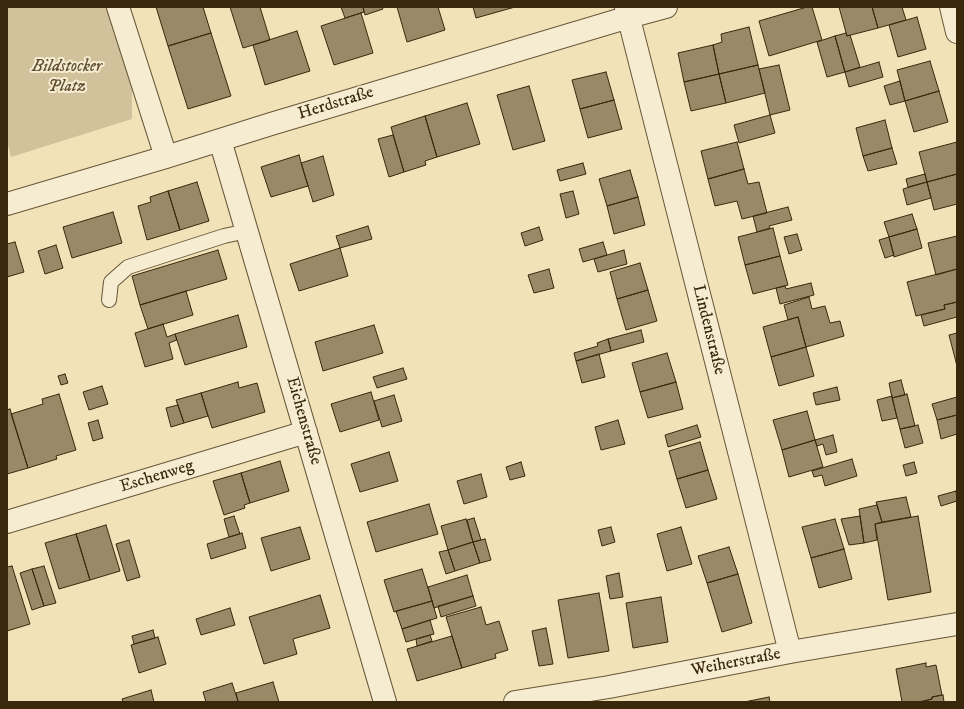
<!DOCTYPE html>
<html>
<head>
<meta charset="utf-8">
<style>
	body { margin:0 }
	#map { position:relative; width:964px; height:709px; overflow:hidden; background:#f1e2b8; font-family:"IM FELL DW Pica",serif }
	canvas { display:block }
	.frame { position:absolute; inset:0; border:8px solid #3a280d; pointer-events:none }
</style>
</head>
<body>
<div id="map">
<canvas width="964" height="709"></canvas>
<div class="frame"></div>
</div>
<script>
const g = document.querySelector('canvas').getContext('2d');
g.lineJoin = 'round';
function fill(path, color) {
  g.fillStyle = color;
  g.fill(path, 'evenodd');
}
function poly(rows) {
  const path = new Path2D();
  for (const r of rows) {
    path.moveTo(r[0], r[1]);
    for (let i = 2; i < r.length; i += 2) path.lineTo(r[i], r[i + 1]);
  }
  return path;
}
function strokePath(path, color, width, dash) {
  g.strokeStyle = color;
  g.lineWidth = width;
  g.lineCap = dash ? 'butt' : 'round';
  g.setLineDash(dash || []);
  g.stroke(path);
}
function write(font, color, halo, rows, align = 'center') {
  g.font = font + ' "IM FELL DW Pica",serif';
  g.lineWidth = 4;
  g.setLineDash([]);
  g.textBaseline = 'middle';
  g.strokeStyle = halo;
  g.fillStyle = color;
  for (const [text, x, y, turn = 0] of rows) {
    g.save();
    g.translate(x, y);
    g.rotate((+turn || 0) * Math.PI / 180);
    g.textAlign = isNaN(turn) ? turn : align;
    if (halo) g.strokeText(text, 0, 0);
    g.fillText(text, 0, 0);
    g.restore();
  }
}
fill(poly([
	[7,7,107,7,132,86,132,119,11,157,7,141]
]), '#d2c29b');
const building = poly([
	[156,7,203,7,211,33,168,46,156,7],
	[230,7,260,7,270,40,243,48,230,7],
	[341,7,363,7,364,12,345,18,341,7],
	[363,7,382,7,383,9,365,15,363,7],
	[397,7,438,7,445,30,407,42,397,7],
	[473,7,515,7,476,18,473,7],
	[807,7,812,7,822,40,769,56,759,21,807,7],
	[839,7,872,7,878,28,847,36,839,7],
	[872,7,902,7,906,20,878,28,872,7],
	[361,13,373,53,334,65,321,26,361,13],
	[917,17,926,49,898,57,889,25,917,17],
	[749,27,758,65,719,74,713,45,722,42,721,34,749,27],
	[297,31,310,71,265,85,253,45,297,31],
	[211,33,231,96,188,109,168,46,211,33],
	[846,33,847,36,850,35,860,67,845,72,835,36,846,33],
	[835,36,845,72,827,77,817,42,835,36],
	[713,45,719,74,684,82,678,53,713,45],
	[930,61,939,91,905,101,897,70,930,61],
	[879,62,883,77,849,87,845,72,879,62],
	[758,65,765,93,726,103,719,74,758,65],
	[779,65,790,110,770,115,759,69,779,65],
	[606,72,614,100,580,109,572,80,606,72],
	[719,74,726,103,691,111,684,82,719,74],
	[900,81,905,101,890,105,884,86,900,81],
	[529,86,545,141,513,150,497,95,529,86],
	[939,91,948,122,914,132,905,101,939,91],
	[614,100,622,129,588,138,580,109,614,100],
	[467,103,480,144,437,157,425,116,467,103],
	[770,115,775,133,739,143,734,125,770,115],
	[425,116,437,157,425,161,426,165,404,172,391,127,425,116],
	[885,120,892,148,863,156,856,128,885,120],
	[393,135,404,172,389,177,378,139,393,135],
	[737,142,744,169,708,179,701,151,737,142],
	[957,142,957,174,927,182,919,152,957,142],
	[892,148,897,164,868,171,863,156,892,148],
	[299,155,308,186,271,197,261,167,299,155],
	[323,156,334,195,313,202,301,163,323,156],
	[583,163,586,174,560,181,557,170,583,163],
	[744,169,748,184,759,182,767,213,742,219,737,201,715,206,708,179,744,169],
	[630,170,638,197,607,206,599,179,630,170],
	[925,174,927,182,908,187,906,179,925,174],
	[957,174,957,204,934,210,927,182,957,174],
	[197,182,209,221,180,230,168,191,197,182],
	[927,182,931,198,907,205,903,189,927,182],
	[168,191,180,230,147,240,138,206,151,202,150,197,168,191],
	[573,191,579,214,566,218,560,194,573,191],
	[638,197,645,225,614,234,607,206,638,197],
	[788,207,792,220,769,226,770,228,757,232,753,216,788,207],
	[113,212,122,243,72,258,63,227,113,212],
	[912,214,917,229,889,237,884,222,912,214],
	[368,226,372,239,340,248,336,236,368,226],
	[539,227,543,240,525,246,521,233,539,227],
	[773,228,780,256,745,265,738,237,773,228],
	[917,229,922,248,894,257,889,237,917,229],
	[797,234,802,250,789,254,784,237,797,234],
	[957,236,957,269,936,275,928,243,957,236],
	[889,237,894,255,885,258,879,240,889,237],
	[15,242,24,272,7,277,7,244,15,242],
	[603,242,607,255,583,262,579,249,603,242],
	[56,245,63,268,45,274,38,251,56,245],
	[340,248,348,276,299,291,290,264,340,248],
	[218,250,227,279,140,305,132,276,218,250],
	[624,250,627,264,598,272,594,259,624,250],
	[780,256,788,285,753,294,745,265,780,256],
	[640,263,648,290,617,299,610,272,640,263],
	[549,269,554,288,534,293,528,275,549,269],
	[957,269,957,302,944,305,945,309,916,316,907,282,957,269],
	[811,283,814,295,780,304,776,288,785,286,786,289,811,283],
	[648,290,657,321,626,330,617,299,648,290],
	[186,291,193,315,148,329,140,305,186,291],
	[809,297,812,309,825,306,830,323,840,321,844,336,806,347,798,317,788,320,784,305,809,297],
	[957,302,957,317,924,326,921,315,945,309,944,305,957,302],
	[238,315,247,347,185,365,175,334,238,315],
	[798,317,806,347,771,357,763,327,798,317],
	[163,324,167,337,175,334,177,340,169,343,173,359,145,367,135,333,163,324],
	[374,325,383,353,323,371,315,342,374,325],
	[641,330,644,342,611,351,608,339,641,330],
	[957,333,957,366,949,335,957,333],
	[608,339,611,351,576,361,574,353,598,346,597,343,608,339],
	[806,347,814,376,779,386,771,357,806,347],
	[667,353,676,382,640,392,632,363,667,353],
	[599,354,605,377,582,383,576,361,599,354],
	[403,368,407,379,377,388,373,377,403,368],
	[65,374,68,383,61,385,58,376,65,374],
	[901,380,905,395,892,398,889,383,901,380],
	[238,382,239,388,257,383,265,412,212,428,201,393,238,382],
	[676,382,683,409,648,418,640,392,676,382],
	[102,386,108,404,89,410,83,392,102,386],
	[837,387,840,400,816,405,813,393,837,387],
	[371,392,379,420,340,432,331,404,371,392],
	[201,393,208,416,184,423,176,400,201,393],
	[59,394,76,450,56,456,57,459,28,468,11,414,43,404,42,399,59,394],
	[907,394,915,426,900,429,892,398,907,394],
	[394,395,402,421,382,427,374,401,394,395],
	[892,396,897,418,882,421,877,400,892,396],
	[957,397,957,415,937,420,932,404,957,397],
	[178,405,184,423,171,427,166,408,178,405],
	[10,409,28,468,7,474,7,410,10,409],
	[807,411,815,440,782,450,773,420,807,411],
	[957,415,957,434,941,439,937,420,957,415],
	[98,420,103,438,93,441,88,423,98,420],
	[618,420,625,444,601,450,595,427,618,420],
	[697,425,701,437,668,447,665,435,697,425],
	[918,425,923,443,905,448,900,429,918,425],
	[833,435,837,452,826,455,823,444,817,446,815,440,833,435],
	[815,440,823,467,789,477,782,450,815,440],
	[700,442,708,470,677,479,669,451,700,442],
	[389,452,398,481,360,492,351,464,389,452],
	[852,459,857,476,825,486,822,475,814,477,812,471,852,459],
	[280,461,289,491,250,503,241,473,280,461],
	[521,462,525,476,510,480,506,467,521,462],
	[914,462,917,473,906,476,903,465,914,462],
	[708,470,717,499,686,508,677,479,708,470],
	[241,473,250,503,244,505,245,508,224,515,213,481,241,473],
	[481,474,487,497,464,504,457,481,481,474],
	[956,491,957,501,941,506,938,496,956,491],
	[906,497,911,517,882,522,876,502,906,497],
	[429,504,438,534,376,552,367,522,429,504],
	[877,505,882,522,875,524,877,540,864,543,859,509,877,505],
	[234,516,240,534,229,537,224,519,234,516],
	[860,516,864,543,849,545,841,519,860,516],
	[918,516,931,592,888,600,875,524,918,516],
	[474,518,481,540,473,542,467,520,474,518],
	[466,519,473,542,448,550,441,526,466,519],
	[835,519,844,549,811,558,802,527,835,519],
	[106,525,120,571,90,580,76,534,106,525],
	[300,527,310,559,271,571,261,538,300,527],
	[611,527,615,542,602,546,598,530,611,527],
	[681,527,692,564,667,571,657,534,681,527],
	[242,533,246,548,211,559,207,544,242,533],
	[76,534,90,580,59,589,45,543,76,534],
	[485,539,491,560,480,563,473,542,485,539],
	[129,540,140,577,127,581,116,544,129,540],
	[473,542,480,563,455,571,448,550,473,542],
	[729,547,738,574,707,583,698,556,729,547],
	[844,549,852,579,819,588,811,558,844,549],
	[448,550,455,571,446,574,439,552,448,550],
	[12,566,30,624,7,631,7,567,12,566],
	[44,566,56,603,44,606,32,569,44,566],
	[32,569,44,606,32,610,20,573,32,569],
	[422,569,432,601,394,612,384,580,422,569],
	[619,573,623,597,610,599,606,576,619,573],
	[738,574,752,623,722,632,707,583,738,574],
	[467,575,473,596,434,608,428,587,467,575],
	[599,593,609,651,568,658,558,600,599,593],
	[320,595,330,628,293,639,297,654,264,664,249,617,320,595],
	[473,596,476,606,441,617,438,606,473,596],
	[661,597,668,642,633,648,626,603,661,597],
	[432,601,437,618,402,629,396,611,432,601],
	[481,607,486,625,499,621,508,650,495,654,496,658,462,668,446,617,481,607],
	[230,608,235,625,201,635,196,619,230,608],
	[430,620,434,634,406,642,402,629,430,620],
	[546,628,553,664,539,666,532,631,546,628],
	[153,630,155,638,134,644,132,636,153,630],
	[430,635,432,641,417,646,416,639,430,635],
	[452,636,462,668,417,681,407,649,452,636],
	[158,637,166,664,139,673,131,645,158,637],
	[926,663,926,667,936,665,942,695,932,697,932,699,918,702,902,702,896,669,926,663],
	[273,682,279,702,234,702,238,701,236,693,273,682],
	[232,683,238,701,234,702,206,702,203,692,232,683],
	[151,690,154,702,123,702,122,699,151,690],
	[943,695,944,702,922,702,932,699,932,697,943,695],
	[769,697,770,702,744,702,769,697]
]);
fill(building, '#998966');
strokePath(building, '#3a280d', 1);
const lane = poly([
	[109,300,111,282,128,267,224,236,247,231]
]);
const street = poly([
	[118,7,166,157],
	[626,7,790,652],
	[951,7,957,32],
	[220,140,385,702],
	[7,204,166,157,271,124,629,17,666,7],
	[7,522,306,432],
	[515,702,609,687,790,652,957,624]
]);
strokePath(lane, '#685638', 16);
strokePath(street, '#685638', 24);
strokePath(lane, '#f6ecd1', 14);
strokePath(street, '#f6ecd1', 22);
write('italic 17px', '#604e30', '#f6ecd1', [
	["Bildstocker",67,67],
	["Platz",67,87]
]);
write('17px', '#3a280d', '#f6ecd1', [
	["Herdstraße",336,104,-17],
	["Lindenstraße",708,330,76],
	["Eichenstraße",303,421,74],
	["Eschenweg",157,477,-17],
	["Weiherstraße",736,663,-11]
]);
</script>
</body>
</html>
